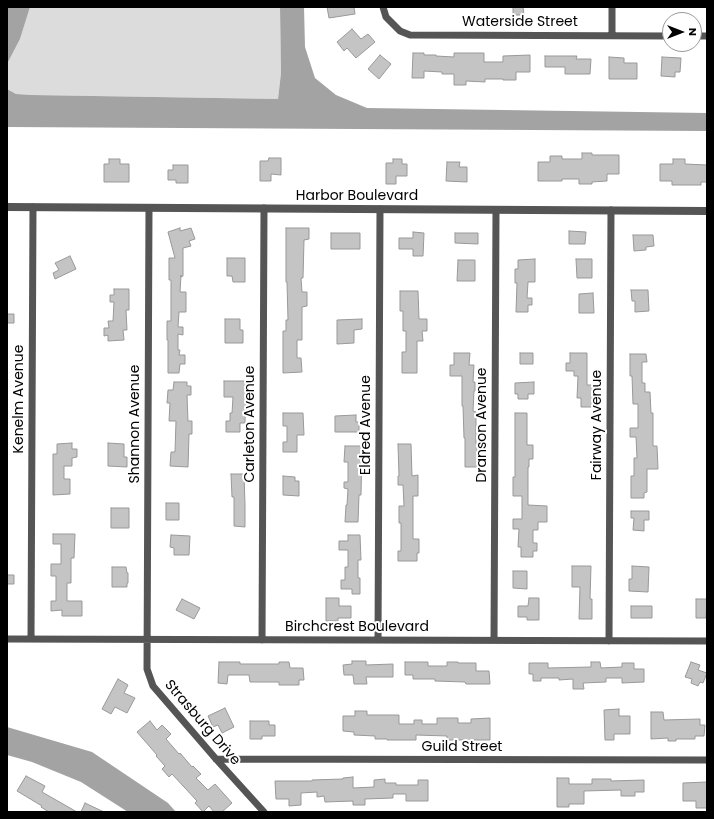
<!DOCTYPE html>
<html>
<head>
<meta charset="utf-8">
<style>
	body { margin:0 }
	#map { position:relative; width:714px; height:819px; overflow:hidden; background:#fff; font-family:Poppins,sans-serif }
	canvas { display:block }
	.frame { position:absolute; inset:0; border:8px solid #000; pointer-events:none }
	.north { position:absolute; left:662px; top:12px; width:40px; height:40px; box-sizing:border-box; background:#fff; border:1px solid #999; border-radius:50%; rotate:90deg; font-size:11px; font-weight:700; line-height:16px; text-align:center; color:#000 }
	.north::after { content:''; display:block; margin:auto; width:14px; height:18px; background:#000; clip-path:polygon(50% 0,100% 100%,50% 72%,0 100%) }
</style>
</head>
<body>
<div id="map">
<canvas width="714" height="819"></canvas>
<div class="frame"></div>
<div class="north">N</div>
</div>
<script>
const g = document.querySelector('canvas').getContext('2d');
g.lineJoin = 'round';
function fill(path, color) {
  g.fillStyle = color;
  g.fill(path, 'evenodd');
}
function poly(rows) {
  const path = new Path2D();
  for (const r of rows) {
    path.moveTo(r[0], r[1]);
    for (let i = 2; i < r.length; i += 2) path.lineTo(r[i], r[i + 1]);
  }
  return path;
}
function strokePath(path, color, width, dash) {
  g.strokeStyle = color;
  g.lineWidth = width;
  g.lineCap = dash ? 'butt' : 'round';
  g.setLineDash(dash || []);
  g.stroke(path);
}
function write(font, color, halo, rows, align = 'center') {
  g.font = font + ' Poppins,sans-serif';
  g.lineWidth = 4;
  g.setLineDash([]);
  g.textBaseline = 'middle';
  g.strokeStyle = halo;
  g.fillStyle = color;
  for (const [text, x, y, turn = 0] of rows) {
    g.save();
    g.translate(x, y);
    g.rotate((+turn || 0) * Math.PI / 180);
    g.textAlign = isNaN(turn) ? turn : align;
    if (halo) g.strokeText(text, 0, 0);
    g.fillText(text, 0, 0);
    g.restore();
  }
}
fill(poly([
	[30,7,280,7,281,73,278,99,32,95,16,94,7,89,7,64,20,39]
]), '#dcdcdc');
fill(poly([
	[8,7,30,7,20,39,7,64,7,11],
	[280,7,304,7,305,47,315,78,336,95,367,108,707,113,707,131,7,127,7,89,16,94,32,95,278,99,281,73],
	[7,727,92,752,168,803,176,812,128,812,81,782,32,762,7,755]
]), '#a3a3a3');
const building = poly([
	[327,7,354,7,355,14,329,18,327,7],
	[513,7,523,7,524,15,513,15,513,7],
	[352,29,361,39,368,34,375,42,356,58,347,48,344,51,337,42,352,29],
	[413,53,424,53,424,55,436,55,436,56,454,57,454,53,484,53,484,62,503,62,503,56,530,55,530,72,516,72,516,80,503,80,503,79,485,79,485,82,466,81,466,85,454,85,454,74,442,74,442,72,424,71,424,78,412,78,413,53],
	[380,55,391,64,379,79,368,69,380,55],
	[545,56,577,56,576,59,591,59,590,74,565,74,565,67,545,67,545,56],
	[609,57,624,58,624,63,637,63,637,79,609,79,609,57],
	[662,57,681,58,680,72,675,72,675,77,661,76,662,57],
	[582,153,592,153,592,155,619,155,619,174,607,174,607,181,592,182,592,184,579,184,579,179,562,179,562,181,538,181,538,162,550,162,550,156,562,156,562,159,582,159,582,153],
	[269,158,281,158,281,175,271,174,271,181,260,181,260,161,268,161,269,158],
	[109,159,120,159,120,164,129,164,129,182,104,182,104,164,109,164,109,159],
	[393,159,402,159,402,164,407,164,407,176,396,176,396,184,386,184,386,163,393,163,393,159],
	[673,159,685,159,685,164,707,165,707,182,701,182,701,185,672,185,672,181,660,181,660,164,673,164,673,159],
	[447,162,460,162,459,167,467,167,467,182,446,181,447,162],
	[173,165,188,165,188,183,176,183,176,180,168,180,168,170,173,170,173,165],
	[180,228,180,231,191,228,195,239,189,241,191,246,183,248,183,276,181,277,181,275,180,292,186,292,186,312,179,312,178,327,183,327,183,335,178,334,178,350,180,350,179,355,185,355,185,364,180,364,179,373,168,373,168,340,167,340,167,321,171,321,171,280,169,280,169,258,175,258,168,232,180,228],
	[286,228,309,228,309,239,304,240,303,278,301,278,302,292,307,292,307,306,302,307,302,340,297,340,297,358,301,358,302,372,283,373,283,331,286,331,286,320,288,320,287,282,286,282,286,228],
	[569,231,586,232,585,244,569,244,569,231],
	[413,232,424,233,423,256,413,256,413,249,399,249,399,238,413,238,413,232],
	[331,233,360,233,360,249,331,249,331,233],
	[455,233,478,233,478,244,455,243,455,233],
	[633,235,653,235,654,246,646,247,646,250,634,251,633,235],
	[70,256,76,269,55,279,53,273,59,270,55,263,70,256],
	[227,258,245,258,245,282,233,282,232,276,227,276,227,258],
	[535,259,535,282,528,282,527,298,532,298,532,305,528,305,528,312,516,312,517,283,515,283,515,269,518,269,518,260,535,259],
	[576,259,592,259,592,278,577,278,576,259],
	[458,260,475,260,475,281,457,281,458,260],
	[114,289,129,289,129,310,126,310,127,330,123,330,124,340,108,341,108,335,104,336,104,328,109,328,108,321,113,321,114,302,110,302,110,295,114,295,114,289],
	[631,290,648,290,649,311,635,312,635,301,632,301,631,290],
	[400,291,418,291,419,319,427,319,427,331,422,331,423,341,417,341,417,373,402,373,402,352,406,352,406,331,403,331,403,311,400,311,400,291],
	[593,293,594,313,579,313,579,294,593,293],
	[7,314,14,314,14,323,7,323,7,314],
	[225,319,240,319,240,330,243,330,243,343,225,343,225,319],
	[362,319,362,329,354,330,354,343,337,344,337,320,362,319],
	[454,353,470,353,469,365,474,365,473,382,475,382,475,391,474,391,473,411,476,412,476,444,477,444,477,467,465,467,465,438,464,438,463,406,462,406,462,376,450,376,450,365,454,365,454,353],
	[520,353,533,353,533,364,520,364,520,353],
	[570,353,587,353,587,385,593,385,592,407,581,407,581,398,577,398,578,376,574,376,574,371,566,371,566,363,570,363,570,353],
	[630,354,646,354,647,362,642,362,642,383,645,383,645,392,650,392,651,413,653,413,653,446,657,446,658,469,647,469,647,492,644,493,644,498,631,498,631,476,634,476,634,458,637,458,636,437,630,437,630,428,638,428,638,404,633,404,632,376,630,376,630,354],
	[224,381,246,381,245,423,240,423,240,432,226,432,226,421,230,421,230,413,232,413,233,397,224,397,224,381],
	[174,382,187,382,187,386,191,386,191,395,187,395,188,421,192,421,192,434,189,434,188,467,170,466,171,452,175,452,176,421,169,421,170,403,167,403,168,390,173,390,174,382],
	[534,382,534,394,528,394,528,399,518,399,518,394,515,394,515,383,534,382],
	[283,413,303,413,304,435,297,435,297,452,283,452,283,442,287,442,287,426,283,426,283,413],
	[515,413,527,413,527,445,533,445,533,459,529,459,529,467,528,467,528,505,547,506,547,522,538,522,538,530,533,530,533,543,537,543,537,551,533,551,533,557,521,557,521,547,518,547,519,529,513,529,513,519,522,519,522,496,513,496,513,477,515,477,515,413],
	[356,415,356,422,359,422,359,432,335,432,335,416,356,415],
	[72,443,72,449,77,449,77,457,72,458,72,466,64,466,64,479,70,479,70,494,53,495,53,454,57,454,57,444,72,443],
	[108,443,124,444,124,457,127,457,127,467,108,466,108,443],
	[398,444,411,444,412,476,418,475,418,496,413,496,413,539,419,539,419,553,417,553,417,561,398,561,398,551,401,551,401,523,399,523,399,506,404,506,403,485,398,485,398,476,399,476,398,444],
	[345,446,362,446,361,495,359,495,358,522,345,522,346,505,347,505,348,489,344,488,344,482,348,482,348,462,344,462,345,446],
	[231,474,244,474,245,505,245,527,234,526,234,497,232,497,231,474],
	[283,476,295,477,295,481,299,481,299,496,283,495,283,476],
	[166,503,179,503,179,520,166,520,166,503],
	[111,508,129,508,129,528,111,528,111,508],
	[631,511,649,511,649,520,644,520,644,531,633,530,634,518,631,518,631,511],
	[53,534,75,534,74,558,71,558,71,583,67,583,67,601,82,601,82,616,62,616,62,610,51,611,51,601,56,601,56,576,51,576,51,564,61,564,61,544,53,544,53,534],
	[171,535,190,536,189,555,174,555,174,548,170,547,171,535],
	[348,535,360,535,361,560,358,560,358,578,360,578,360,594,352,594,352,589,341,589,341,580,345,580,345,567,348,567,348,550,339,550,339,541,348,541,348,535],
	[572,566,591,566,590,599,592,599,592,619,579,619,580,587,572,587,572,566],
	[632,566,649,567,648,592,629,591,629,579,632,579,632,566],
	[112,567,126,567,127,573,128,573,128,583,127,583,127,587,112,587,112,567],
	[513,571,527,571,527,589,513,588,513,571],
	[7,575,14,575,14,584,7,584,7,575],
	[326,598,339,598,339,606,351,606,351,618,338,618,338,621,326,621,326,598],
	[529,598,539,598,539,620,527,620,527,617,518,617,518,606,528,606,529,598],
	[182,599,200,608,194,619,176,610,182,599],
	[696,599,707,599,706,618,696,618,696,599],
	[631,606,652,606,652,618,631,618,631,606],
	[352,661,366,661,366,665,393,664,393,677,366,677,367,684,354,684,353,675,344,675,343,665,352,664,352,661],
	[219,662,240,662,240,664,279,664,279,662,289,662,290,668,303,668,304,680,299,680,299,685,279,685,279,682,250,682,249,675,228,675,227,684,218,683,219,662],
	[405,662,428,662,428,666,447,666,447,662,458,662,458,663,476,663,476,671,489,671,490,684,466,684,465,682,435,681,435,679,413,679,413,675,405,675,405,662],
	[591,662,600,662,601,668,622,667,622,663,634,663,634,669,644,669,644,682,622,683,622,678,606,678,606,682,583,683,584,689,573,689,573,679,559,680,559,678,541,678,541,681,533,681,533,674,529,674,529,663,548,663,548,668,591,667,591,662],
	[691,662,700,665,698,670,707,673,703,683,700,682,698,686,691,683,692,679,685,677,691,662],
	[118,679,128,685,124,693,135,698,127,713,115,707,111,714,102,709,118,679],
	[225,708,234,727,222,733,218,725,213,727,208,716,225,708],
	[619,709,619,716,630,716,630,734,614,734,614,740,605,740,604,710,619,709],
	[355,711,367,711,367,715,399,715,399,724,414,724,414,720,422,720,422,724,437,724,437,718,458,718,458,723,471,723,471,719,490,718,490,740,447,740,447,736,416,735,416,740,387,740,387,739,375,739,375,736,354,735,354,732,343,731,343,716,355,716,355,711],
	[651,712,663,712,664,720,700,719,700,725,705,725,704,736,695,736,695,739,676,739,676,741,668,741,668,738,651,739,651,712],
	[150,721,157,730,162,725,171,734,166,739,179,754,180,753,192,767,193,766,201,774,196,778,208,790,215,784,232,803,222,812,214,812,209,806,203,812,195,803,197,801,172,774,169,777,162,769,165,766,156,756,157,755,137,732,150,721],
	[250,721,269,721,269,725,275,725,275,736,262,736,262,739,250,739,250,721],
	[26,776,45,786,42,792,77,812,49,812,41,807,42,806,17,791,26,776],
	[353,777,353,788,374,787,374,780,385,779,385,783,396,783,396,785,418,785,418,780,428,780,428,801,406,801,406,794,393,794,393,798,365,799,365,805,353,805,353,801,325,802,324,796,317,797,317,792,301,793,301,805,289,806,289,799,276,799,275,781,312,781,312,780,343,779,343,778,353,777],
	[557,778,569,778,569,784,592,784,592,779,611,779,611,781,644,780,644,792,635,792,635,796,621,796,621,790,584,791,584,804,569,804,569,807,557,807,557,778],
	[707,782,707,808,696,808,696,801,683,801,683,783,707,782],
	[85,803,104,812,81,812,85,803]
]);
fill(building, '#c4c4c4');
strokePath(building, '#999', 1);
strokePath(poly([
	[383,7,386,17,400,31,410,35,670,36],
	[612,35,612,7],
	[694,36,707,36],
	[149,208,147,669,153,686,216,759,264,812],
	[7,639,707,641],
	[31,639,33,207],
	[262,640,264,208],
	[378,640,380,209],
	[494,640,496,210],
	[609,641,611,210],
	[216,759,707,760]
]), '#555', 7);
strokePath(poly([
	[7,207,707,211]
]), '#555', 8);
write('14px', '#000', '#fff', [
	["Waterside Street",520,22],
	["Harbor Boulevard",357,196],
	["Kenelm Avenue",19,399,-90],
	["Shannon Avenue",135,424,-90],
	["Carleton Avenue",250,424,-90],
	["Eldred Avenue",366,425,-90],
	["Dranson Avenue",482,425,-90],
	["Fairway Avenue",597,425,-90],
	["Birchcrest Boulevard",357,627],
	["Strasburg Drive",202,723,49],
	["Guild Street",462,747]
]);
</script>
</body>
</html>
